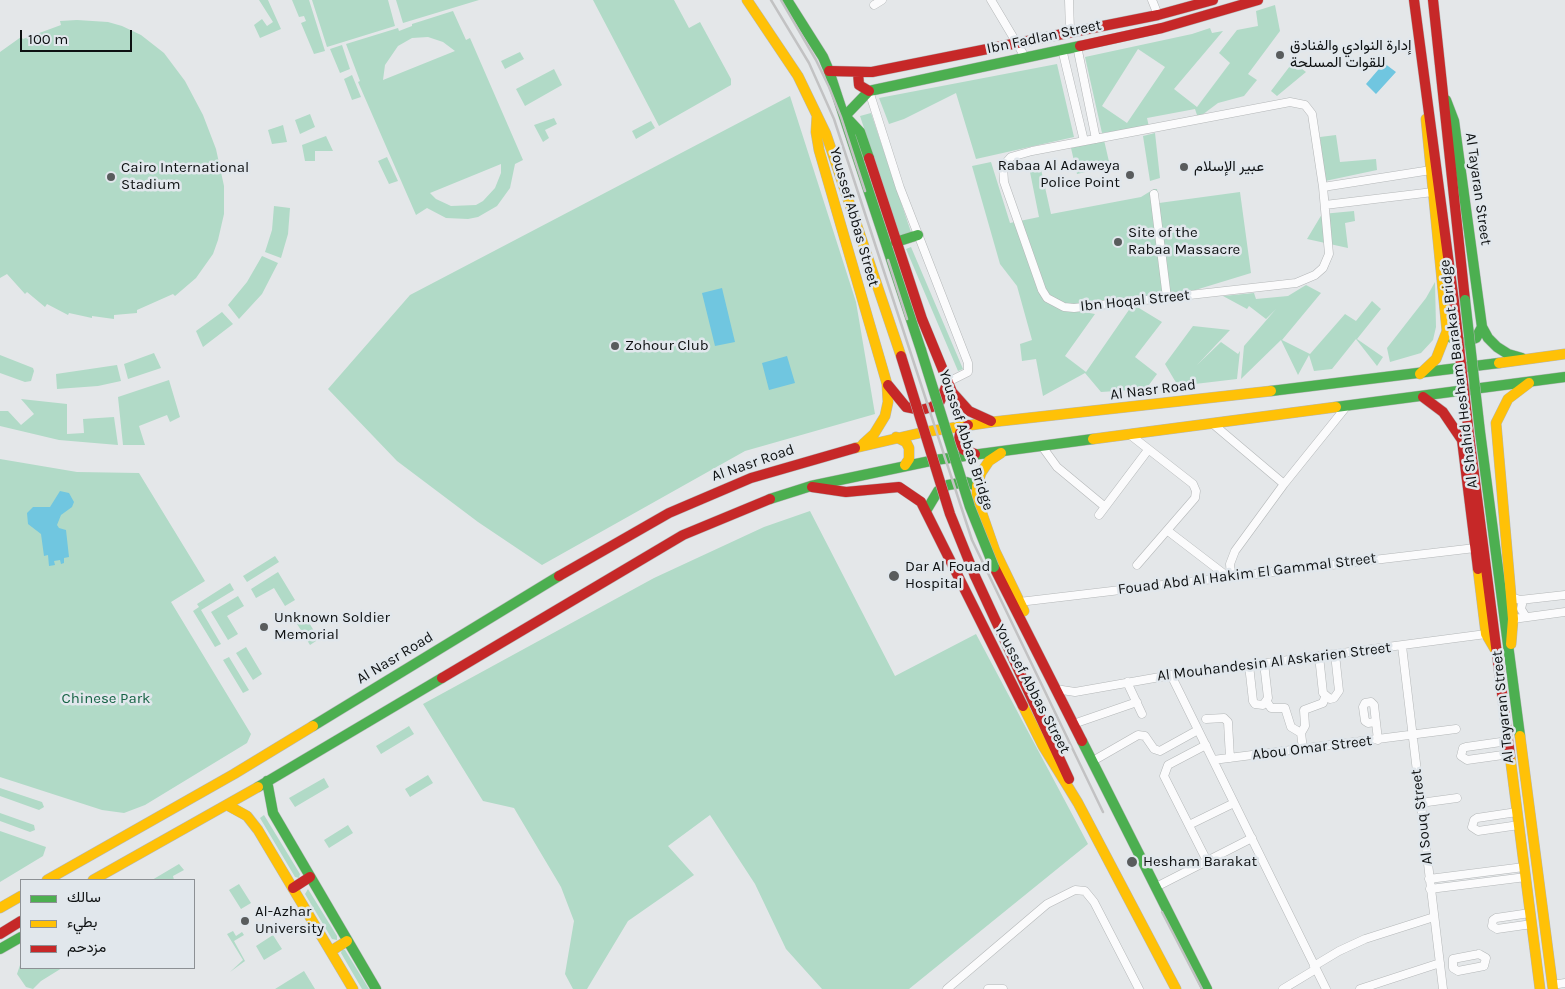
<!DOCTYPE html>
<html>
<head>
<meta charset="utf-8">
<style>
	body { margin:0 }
	#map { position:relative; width:1565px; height:989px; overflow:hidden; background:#e4e7e9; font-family:Karla,Vazirmatn,sans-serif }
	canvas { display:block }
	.legend { position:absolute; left:20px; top:879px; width:175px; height:90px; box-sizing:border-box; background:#e1e7ec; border:1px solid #8d9195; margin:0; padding:6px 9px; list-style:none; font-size:15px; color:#0e1112 }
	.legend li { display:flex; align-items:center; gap:10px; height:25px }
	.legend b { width:25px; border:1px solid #8d9195 }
	.scale { position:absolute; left:20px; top:30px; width:112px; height:22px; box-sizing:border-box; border:2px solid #0e1112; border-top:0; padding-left:6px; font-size:15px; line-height:18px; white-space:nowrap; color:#0e1112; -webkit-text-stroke:4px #e1e7ec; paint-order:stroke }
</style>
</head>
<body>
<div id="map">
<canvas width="1565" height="989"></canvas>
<ul class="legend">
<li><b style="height:6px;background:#4caf50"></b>سالك</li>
<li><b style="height:6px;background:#ffc107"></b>بطيء</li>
<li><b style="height:6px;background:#c62828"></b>مزدحم</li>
</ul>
<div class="scale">100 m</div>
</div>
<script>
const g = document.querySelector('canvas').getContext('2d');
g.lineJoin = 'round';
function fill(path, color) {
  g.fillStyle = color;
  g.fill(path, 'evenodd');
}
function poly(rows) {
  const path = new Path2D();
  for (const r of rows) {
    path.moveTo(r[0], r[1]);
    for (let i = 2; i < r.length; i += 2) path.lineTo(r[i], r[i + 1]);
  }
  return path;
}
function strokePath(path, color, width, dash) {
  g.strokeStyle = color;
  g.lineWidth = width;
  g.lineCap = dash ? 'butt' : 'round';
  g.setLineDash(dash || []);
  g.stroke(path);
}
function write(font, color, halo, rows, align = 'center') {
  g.font = font + ' Karla,Vazirmatn,sans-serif';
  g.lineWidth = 5;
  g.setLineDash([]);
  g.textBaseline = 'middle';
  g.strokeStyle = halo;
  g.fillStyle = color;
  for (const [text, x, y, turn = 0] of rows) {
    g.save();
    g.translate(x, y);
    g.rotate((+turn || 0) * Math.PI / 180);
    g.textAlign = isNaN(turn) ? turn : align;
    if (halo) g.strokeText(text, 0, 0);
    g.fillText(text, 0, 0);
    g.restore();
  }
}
fill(poly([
	[259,0,268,0,281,29,260,38,254,25,262,19,267,26,273,22],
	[292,0,309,0,325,51,314,54,301,23,306,21,304,16,299,17],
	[312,0,388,0,395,26,327,47],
	[396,0,479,0,403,23],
	[593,0,674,0,689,28,700,22,731,79,731,85,659,126],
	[1275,5,1280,31,1248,74,1257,80,1244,96,1218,103,1198,118,1195,109,1147,118,1149,127,1102,133,1085,57,1192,34,1210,28,1212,33,1223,31,1174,89,1197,107,1230,63,1219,53,1237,30,1258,26,1256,11],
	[1138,49,1165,67,1127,123,1102,106],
	[453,11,466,40,470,38,523,160,515,164,510,188,497,206,478,217,468,219,446,218,427,208,416,215,358,82,360,81,346,44,398,28,399,31,412,26,412,24],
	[428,37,443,42,455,51,383,80,385,65,398,46,412,38],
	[501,164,501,173,495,188,483,201,476,205,451,206,436,199,430,193],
	[77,20,108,22,122,26,141,35,164,53,185,81,203,115,216,149,224,186,224,214,218,240,213,254,196,278,175,296,173,294,137,310,137,313,114,315,114,319,92,316,92,318,69,313,68,315,47,304,45,307,27,292,25,294,7,274,0,278,0,52,21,37,23,39,61,25,60,21],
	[342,45,350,69,340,73,330,49],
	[520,52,524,59,505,69,501,61],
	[1293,62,1306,72,1277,96,1271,91],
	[1057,64,1074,137,976,159,956,93,904,119,889,124,879,98],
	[554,69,562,85,525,106,516,89],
	[352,75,361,97,352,100,344,79],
	[790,96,856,302,875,414,745,451,542,565,478,522,397,461,328,389,410,295],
	[871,113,911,232,900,236,860,116],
	[310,114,315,127,300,134,295,120],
	[554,118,557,124,545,130,549,138,543,142,534,125],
	[651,121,655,128,636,139,632,131],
	[283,125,287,142,272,144,268,130],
	[1155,133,1160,178,1150,181,1143,136],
	[1336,135,1340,162,1376,159,1377,170,1325,181,1320,137],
	[326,136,333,151,315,151,315,161,305,161,302,145],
	[1104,140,1110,166,1077,174,1071,148],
	[387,157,398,181,389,184,378,161],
	[991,162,1010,223,1039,217,1029,167,1040,165,1051,214,1141,197,1154,189,1157,189,1159,203,1240,192,1251,273,1166,299,1134,305,1162,322,1135,357,1157,374,1146,389,1101,392,1085,373,1043,396,1036,359,1022,361,1020,344,1032,340,1017,286,1000,264,972,166],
	[1133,304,1086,372,1065,356,1095,314,1084,312],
	[274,206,290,208,288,234,281,258,265,252,272,230],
	[1354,211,1355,221,1345,223,1348,248,1307,239,1322,214],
	[911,247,963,369,958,371,906,249],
	[262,256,278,263,262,294,239,319,228,305,247,282],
	[1435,282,1436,327,1433,340,1421,353,1390,362,1387,348,1426,298],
	[1306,285,1321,293,1282,340,1310,354,1345,314,1356,321,1372,301,1381,309,1357,339,1383,357,1377,366,1356,339,1332,369,1314,371,1309,355,1298,375,1281,340,1241,379,1244,346,1276,309,1266,319,1249,306,1247,309,1223,296,1254,293,1256,299,1288,296],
	[222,312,233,324,203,347,196,331],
	[1193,326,1230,330,1197,365,1221,342,1238,354,1240,351,1237,379,1178,386,1165,364],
	[154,353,161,368,128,379,124,364],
	[0,355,33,368,34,371,31,381,25,382,0,373],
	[117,365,121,381,98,386,57,389,56,374],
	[169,380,180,417,170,422,167,415,139,426,145,445,123,445,118,397],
	[21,399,67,404,67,434,84,433,83,419,114,417,118,445,59,440,0,426,0,411,8,411,21,425,34,414],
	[0,459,77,472,139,473,205,581,171,602,251,734,247,743,145,805,124,813,102,810,0,777],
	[810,511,895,676,976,634,1088,844,909,989,822,989,786,949,755,884,710,815,668,846,694,875,628,921,587,989,573,989,565,974,574,921,561,887,514,808,483,801,423,704,654,578,764,527],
	[275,556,279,562,247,582,243,576],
	[278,572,295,600,285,606,274,588,256,598,251,589],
	[230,583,234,590,201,610,221,644,215,647,193,611,199,607,197,604],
	[238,596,244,606,227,616,238,634,228,640,211,612],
	[303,613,319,639,310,645,294,619],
	[246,647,262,674,253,680,236,653],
	[229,657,249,690,243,693,223,660],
	[409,726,414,734,381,754,376,746],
	[428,775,433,783,410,797,405,789],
	[324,778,329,787,295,807,289,798],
	[0,788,42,802,44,807,39,810,0,796],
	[0,813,34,825,35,830,30,832,0,821],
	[264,815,300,874,299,878,295,877,260,818],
	[348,825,353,833,329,848,324,840],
	[0,831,46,847,43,856,0,882],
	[179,864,184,870,173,876,174,880,152,880],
	[239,884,251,903,241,909,229,890],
	[308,889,337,936,337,940,332,939,305,894],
	[233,931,236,936,242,932,244,935,234,941,245,961,230,972,243,960,227,934],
	[273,935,282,949,264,960,256,946],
	[342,950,345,950,369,989,362,989,341,953],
	[21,962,21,968,62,968,41,981,33,989,26,987,17,974],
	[304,971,315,989,275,989]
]), '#b1dac7');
fill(poly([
	[1384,63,1396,72,1376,94,1366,84],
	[722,288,735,342,715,346,702,293],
	[787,356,795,383,769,390,762,363],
	[60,491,69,493,74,502,72,507,61,515,57,525,59,528,66,530,69,557,64,558,64,563,61,564,60,560,54,561,55,565,49,566,48,555,44,556,41,534,28,524,27,513,33,507,50,507]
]), '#70c6e0');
const street = poly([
	[991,0,1025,57],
	[1069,0,1070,31],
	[1152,0,1158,15],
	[874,5,882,0],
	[1077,46,1096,139],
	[1062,49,1084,141],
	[869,91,900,188,968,363,968,372,948,382],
	[1290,102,1305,105,1312,114,1323,187,1329,254,1323,268,1315,275,1296,283,1074,308,1064,307,1047,298,1042,290,1004,182,1003,166,1011,157,1032,151,1290,102],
	[1323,187,1431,170],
	[1154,194,1167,298],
	[1325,205,1433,192],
	[1213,424,1284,484],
	[1129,434,1193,484,1196,491,1195,498,1137,565],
	[1041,445,1057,467,1104,506],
	[1099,515,1148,450],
	[1168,531,1228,577],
	[1231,576,1230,564,1235,551,1284,484,1346,407],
	[1511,597,1520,600,1565,595],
	[1523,600,1521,609,1526,617],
	[1019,602,1475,548],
	[1513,619,1565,612],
	[1402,646,1443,989],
	[1319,656,1323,693,1330,699,1334,698,1339,691,1335,654],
	[1249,665,1253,701,1255,704,1263,705,1268,698,1264,663],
	[1171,675,1326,989],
	[1127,682,1142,714],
	[1062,690,1075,692,1160,677,1486,634],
	[1267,702,1271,708,1285,708,1291,727,1301,733],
	[1206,719,1224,718,1228,722,1230,758],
	[1079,722,1137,702],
	[1375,722,1368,723,1365,721,1363,707,1365,703,1371,702,1374,705,1378,740],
	[1508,741,1466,747,1463,748,1461,756,1467,760,1510,754],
	[1206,745,1168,765,1164,776,1207,861],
	[1303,749,1301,733,1305,726,1304,710,1323,703,1325,697],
	[1098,758,1138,735,1145,736,1154,749,1160,751,1198,730],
	[1213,760,1456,729],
	[1420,803,1457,798],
	[1517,812,1477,818,1474,820,1472,827,1478,831,1519,825],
	[1189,825,1234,803],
	[1429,879,1524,867],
	[1156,887,1252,838],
	[1430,889,1526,877],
	[1530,913,1496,918,1493,920,1492,926,1497,929,1532,924],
	[1479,954,1486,958,1484,966,1458,971,1453,968,1453,959,1479,954],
	[1314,966,1339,951,1365,939,1434,917],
	[1552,985,1565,983],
	[947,989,1047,904,1075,890,1085,891,1094,902,1139,989],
	[988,989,1003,989],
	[1283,989,1316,969],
	[1360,989,1440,963]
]);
const fast = poly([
	[787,0,823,57,829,71,921,350],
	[1446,100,1454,121,1482,327,1488,338,1497,347,1508,354,1522,358],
	[869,158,860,132,845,116,869,91,1080,46],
	[896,242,918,235],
	[1447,331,1452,338,1464,343,1476,338,1482,327],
	[1271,391,1499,363],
	[1336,407,1565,377],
	[1480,432,1520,736],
	[770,499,811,486,935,460,1093,439],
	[926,511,938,491,948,485,966,482,977,486],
	[313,726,559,576],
	[1082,741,1207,989],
	[267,781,273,813,376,989],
	[258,787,442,678],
	[0,949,21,937]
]);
const slow = poly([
	[747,0,798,76,826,134,901,356],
	[817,115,816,132,819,150,887,384,888,402,885,416,874,434,863,444],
	[1499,363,1565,354],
	[1420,374,1436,359,1447,331,1426,119],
	[896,437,906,442,909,448,909,459,905,465],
	[1093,439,1336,407],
	[855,448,924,432,992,422,1271,391],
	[1001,453,989,461,981,473,977,486,977,499,995,551,1024,611],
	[1478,569,1486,634,1496,651],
	[1511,644,1513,619,1496,423,1508,399,1529,383],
	[1023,706,1043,746,1078,803,1176,989],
	[1520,736,1553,989],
	[1510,756,1540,989],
	[227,805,247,816,258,830,353,989],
	[47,880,234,774,313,726],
	[93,880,258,787],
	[0,908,21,896],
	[331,951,347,941]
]);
const jam = poly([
	[1414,0,1454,302],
	[1433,0,1465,300],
	[1080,46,1162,28,1258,0],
	[829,71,872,72,1158,15,1213,0],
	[858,73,859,85,869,91],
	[869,158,922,319,952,392,969,411,991,421],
	[888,385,906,407,921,410,932,407,940,401,948,382],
	[1423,397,1443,412,1462,440,1478,569],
	[968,425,960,433,959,440,964,450,975,454],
	[1469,435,1510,756],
	[812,487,846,492,899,487,921,502,1023,706],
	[994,567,1082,741],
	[559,576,669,513,751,478,855,448],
	[975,576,1069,779],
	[442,678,683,535,770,499],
	[293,888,310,877],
	[0,934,21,921]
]);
strokePath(street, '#b4b7b8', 9);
strokePath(fast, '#b4b7b8', 11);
strokePath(slow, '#b4b7b8', 11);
strokePath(jam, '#b4b7b8', 11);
strokePath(street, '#fbfbfc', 8);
strokePath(fast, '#4caf50', 10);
strokePath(slow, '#ffc107', 10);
strokePath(jam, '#c62828', 10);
strokePath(poly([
	[771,0,809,63,834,119,972,540,1103,812],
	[781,0,816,60,829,87,841,117,865,191],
	[888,260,907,319],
	[1162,912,1202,989]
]), '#c2c2c3', 2.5);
const fastBridge = poly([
	[1465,300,1480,432],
	[921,350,970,507,994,567]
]);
const jamBridge = poly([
	[1454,302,1469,435],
	[901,356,950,514,975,576]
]);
strokePath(fastBridge, '#b4b7b8', 11, []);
strokePath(jamBridge, '#b4b7b8', 11, []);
strokePath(fastBridge, '#4caf50', 10);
strokePath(jamBridge, '#c62828', 10);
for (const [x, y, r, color] of [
	[1280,55,5,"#595c5d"],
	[1184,167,5,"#595c5d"],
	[1130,175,5,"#595c5d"],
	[111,177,5,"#595c5d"],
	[1118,242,5,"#595c5d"],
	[615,346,5,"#595c5d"],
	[894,576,6,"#595c5d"],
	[264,627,5,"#595c5d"],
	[1132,862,6,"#595c5d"],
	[245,921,5,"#595c5d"]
]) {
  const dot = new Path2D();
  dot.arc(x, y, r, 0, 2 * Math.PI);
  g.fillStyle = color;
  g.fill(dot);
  strokePath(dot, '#e1e7ec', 2);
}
write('15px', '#0e1112', '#e1e7ec', [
	["Ibn Fadlan Street",1044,37,-12],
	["Al Tayaran Street",1478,189,82],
	["Youssef Abbas Street",854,217,74],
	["Ibn Hoqal Street",1135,301,-6],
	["Al Shahid Hesham Barakat Bridge",1459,374,-97],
	["Al Nasr Road",1153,390,-7],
	["Youssef Abbas Bridge",966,440,72],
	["Al Nasr Road",753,463,-19],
	["Fouad Abd Al Hakim El Gammal Street",1247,574,-7],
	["Al Nasr Road",395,658,-31],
	["Al Mouhandesin Al Askarien Street",1274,662,-7],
	["Youssef Abbas Street",1032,689,62],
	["Al Tayaran Street",1503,707,-96],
	["Abou Omar Street",1312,748,-7],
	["Al Souq Street",1422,817,-97]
]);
write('15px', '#0e1112', '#e1e7ec', [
	["إدارة النوادي والفنادق",1290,46],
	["للقوات المسلحة",1290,63],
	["Rabaa Al Adaweya",1120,166,"right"],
	["Police Point",1120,183,"right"],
	["عبير الإسلام",1194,167],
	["Cairo International",121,168],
	["Stadium",121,185],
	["Site of the",1128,233],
	["Rabaa Massacre",1128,250],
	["Zohour Club",625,346],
	["Dar Al Fouad",905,567],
	["Hospital",905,584],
	["Unknown Soldier",274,618],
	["Memorial",274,635],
	["Hesham Barakat",1143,862],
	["Al-Azhar",255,912],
	["University",255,929]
], 'left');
write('15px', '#166345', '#e1e7ec', [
	["Chinese Park",106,699]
]);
</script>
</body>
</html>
